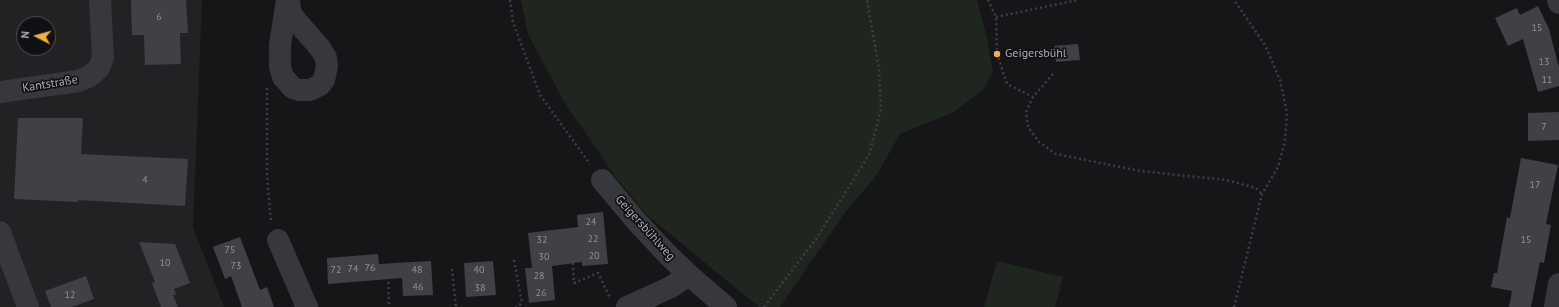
<!DOCTYPE html>
<html>
<head>
<meta charset="utf-8">
<style>
	body { margin:0 }
	#map { position:relative; width:1559px; height:307px; overflow:hidden; background:#161618; font-family:"PT Sans",sans-serif }
	canvas { display:block }
	.north { position:absolute; left:16px; top:16px; width:40px; height:40px; box-sizing:border-box; background:#111113; border:1px solid #4d4f55; border-radius:50%; rotate:276deg; font-size:11px; font-weight:700; line-height:16px; text-align:center; color:#a8adb8 }
	.north::after { content:''; display:block; margin:auto; width:14px; height:18px; background:#f2b134; clip-path:polygon(50% 0,100% 100%,50% 72%,0 100%) }
</style>
</head>
<body>
<div id="map">
<canvas width="1559" height="307"></canvas>
<div class="north">N</div>
</div>
<script>
const g = document.querySelector('canvas').getContext('2d');
g.lineJoin = 'round';
function fill(path, color) {
  g.fillStyle = color;
  g.fill(path, 'evenodd');
}
function poly(rows) {
  const path = new Path2D();
  for (const r of rows) {
    path.moveTo(r[0], r[1]);
    for (let i = 2; i < r.length; i += 2) path.lineTo(r[i], r[i + 1]);
  }
  return path;
}
function strokePath(path, color, width, dash) {
  g.strokeStyle = color;
  g.lineWidth = width;
  g.lineCap = dash ? 'butt' : 'round';
  g.setLineDash(dash || []);
  g.stroke(path);
}
function write(font, color, halo, rows, align = 'center') {
  g.font = font + ' "PT Sans",sans-serif';
  g.lineWidth = 3.5;
  g.setLineDash([]);
  g.textBaseline = 'middle';
  g.strokeStyle = halo;
  g.fillStyle = color;
  for (const [text, x, y, turn = 0] of rows) {
    g.save();
    g.translate(x, y);
    g.rotate((+turn || 0) * Math.PI / 180);
    g.textAlign = isNaN(turn) ? turn : align;
    if (halo) g.strokeText(text, 0, 0);
    g.fillText(text, 0, 0);
    g.restore();
  }
}
fill(poly([
	[0,0,202,0,193,227,224,307,0,307],
	[24,24,48,24,48,48,24,48]
]), '#222225');
fill(poly([
	[521,0,977,0,987,38,993,72,983,90,954,112,900,134,876,176,844,214,780,307,759,307,647,215,617,179,563,100,528,34],
	[997,261,1063,277,1055,307,984,307]
]), '#1e261f');
fill(poly([
	[131,0,186,0,188,33,180,33,181,64,145,65,144,35,132,35],
	[1538,6,1549,29,1559,68,1559,86,1538,92,1523,39,1508,46,1495,18,1517,8,1520,15],
	[1078,44,1080,60,1056,62,1054,46],
	[1559,112,1559,140,1528,141,1528,113],
	[18,118,83,118,81,154,188,159,185,206,78,200,78,202,14,199],
	[1521,158,1558,165,1546,224,1551,225,1544,263,1540,262,1531,307,1509,307,1512,291,1491,287,1494,273,1497,273,1507,217,1510,218],
	[603,212,608,264,582,266,582,262,552,266,555,300,529,303,525,268,532,268,528,233,578,227,577,215],
	[240,237,260,290,267,287,274,307,242,307,231,276,225,279,213,247],
	[139,242,175,244,190,283,174,289,176,295,173,295,178,307,161,307,152,283,155,282],
	[378,254,379,264,431,261,433,295,403,296,402,278,328,284,327,258],
	[493,261,496,295,466,297,464,263],
	[86,276,94,299,72,307,51,307,45,291]
]), '#404145');
strokePath(poly([
	[510,0,513,22,540,95,590,164],
	[988,0,996,17,997,54,1007,84,1033,97],
	[996,17,1078,0],
	[1053,74,1033,97,1026,112,1028,127,1039,142,1056,154,1140,171,1226,180,1256,188,1262,194],
	[267,88,267,175,271,223],
	[571,233,574,283,598,273,610,298],
	[514,260,522,303,516,307],
	[388,267,389,307],
	[452,269,456,307],
	[764,307,816,239,869,155,881,109,879,69,867,0],
	[1234,307,1262,194,1278,167,1285,141,1287,113,1280,80,1265,45,1234,0]
]), '#3d3f44', 2.5, [2, 3]);
strokePath(poly([
	[287,0,280,45,280,67,283,77,293,88,299,90,310,90,320,85,324,80,327,66,326,58,320,48,293,17,290,10,289,0],
	[1558,0,1559,3],
	[0,92,78,81,90,76,99,68,103,57,100,0],
	[602,180,637,222,668,255,689,275,726,307],
	[0,232,28,307],
	[278,240,307,307],
	[627,307,671,287,689,275],
	[1555,307,1559,284]
]), '#37383d', 22);
for (const [x, y, r, color] of [
	[997,54,4,"#f2b134"]
]) {
  const dot = new Path2D();
  dot.arc(x, y, r, 0, 2 * Math.PI);
  g.fillStyle = color;
  g.fill(dot);
  strokePath(dot, '#111113', 1.5);
}
write('10px', '#8e929b', null, [
	["6",159,17],
	["15",1537,28],
	["13",1544,62],
	["11",1547,80],
	["7",1544,127],
	["4",145,180],
	["17",1535,185],
	["24",591,222],
	["22",593,239],
	["32",542,240],
	["15",1526,240],
	["75",230,250],
	["20",594,256],
	["30",544,257],
	["10",165,263],
	["73",236,266],
	["76",370,268],
	["74",353,269],
	["72",336,270],
	["48",417,270],
	["40",479,270],
	["28",539,276],
	["46",418,287],
	["38",480,288],
	["26",541,293],
	["12",70,295]
]);
write('12px', '#a8adb8', '#111113', [
	["Geigersbühl",1005,54]
], 'left');
write('12px', '#a8adb8', '#111113', [
	["Kantstraße",50,84,-9],
	["Geigersbühlweg",645,228,48]
]);
</script>
</body>
</html>
